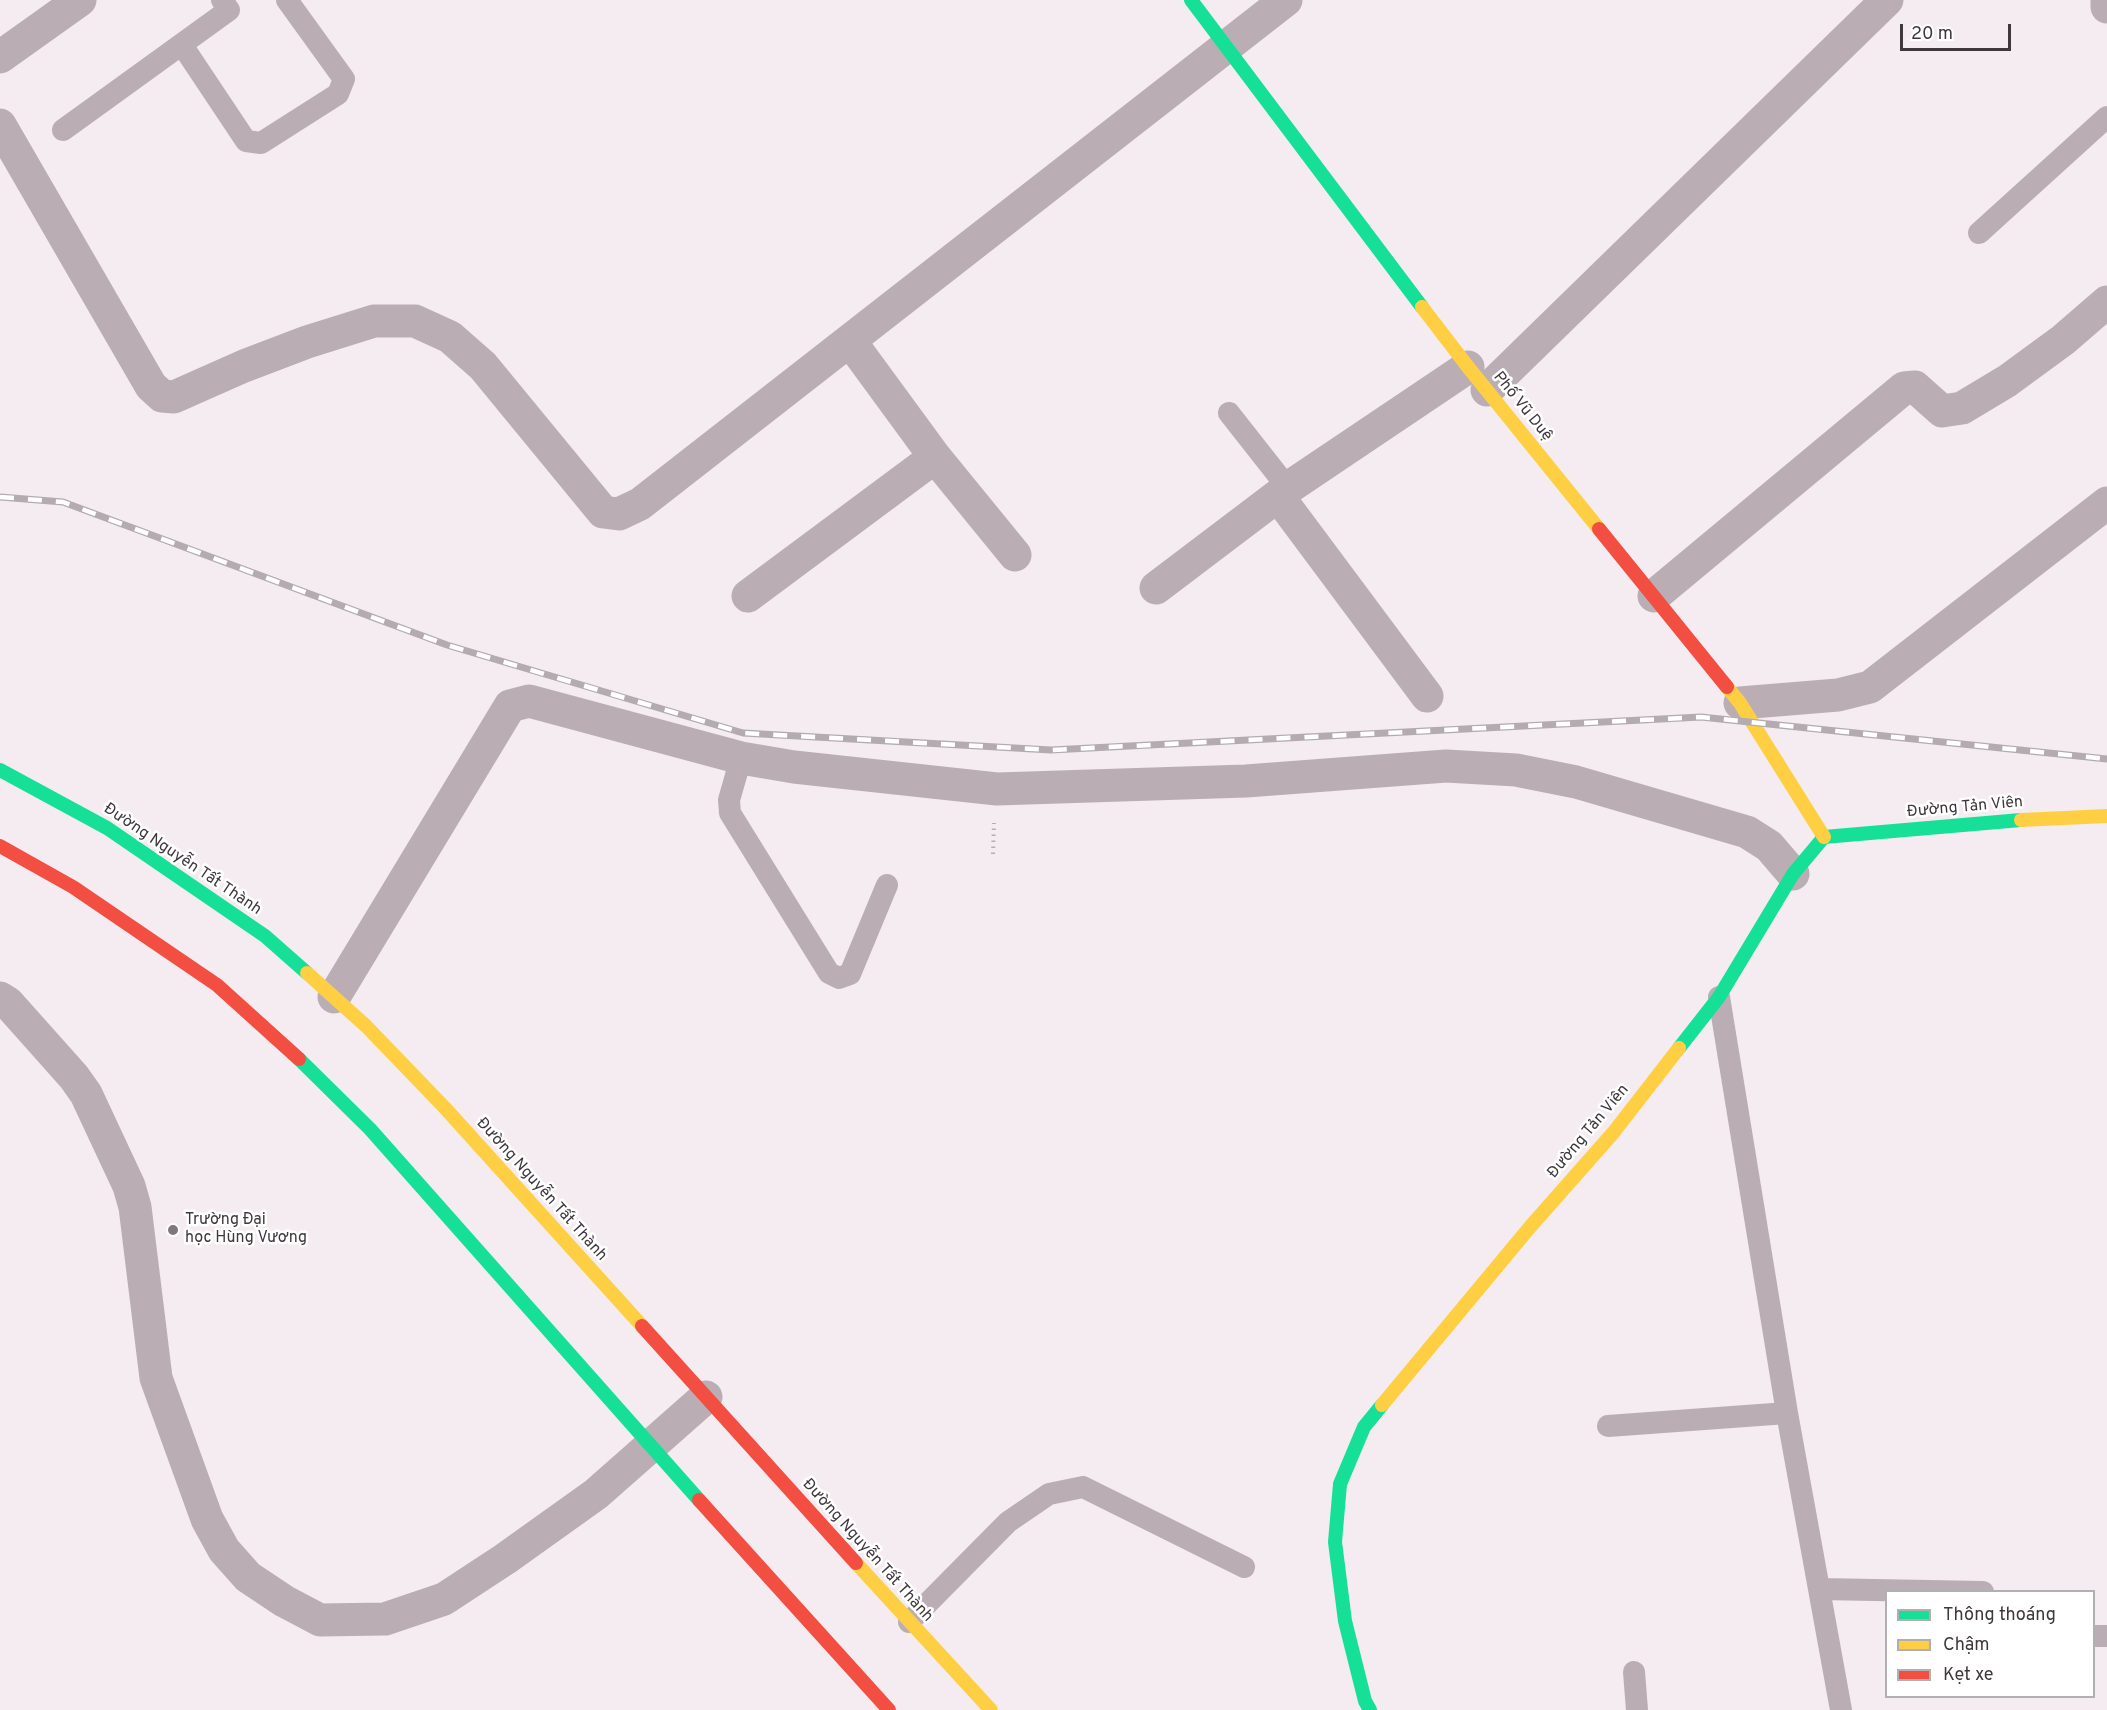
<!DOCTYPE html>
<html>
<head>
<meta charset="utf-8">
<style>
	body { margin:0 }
	#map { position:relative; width:2107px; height:1710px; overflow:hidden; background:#f4ecf0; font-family:Overpass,sans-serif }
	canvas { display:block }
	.legend { position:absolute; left:1885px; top:1590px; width:210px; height:108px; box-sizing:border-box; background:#fff; border:2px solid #b2afb1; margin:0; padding:8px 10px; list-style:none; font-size:18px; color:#3e383c }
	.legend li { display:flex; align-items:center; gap:12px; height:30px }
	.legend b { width:30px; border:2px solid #b2afb1 }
	.scale { position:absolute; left:1900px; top:24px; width:111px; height:27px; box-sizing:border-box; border:3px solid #3e383c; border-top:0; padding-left:8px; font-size:18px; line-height:21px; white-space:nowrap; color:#3e383c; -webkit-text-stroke:4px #fff; paint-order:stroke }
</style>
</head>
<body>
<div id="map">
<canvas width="2107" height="1710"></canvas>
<ul class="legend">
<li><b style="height:8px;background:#16e098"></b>Thông thoáng</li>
<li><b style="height:8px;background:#ffcf43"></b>Chậm</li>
<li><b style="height:8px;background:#f24e42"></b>Kẹt xe</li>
</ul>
<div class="scale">20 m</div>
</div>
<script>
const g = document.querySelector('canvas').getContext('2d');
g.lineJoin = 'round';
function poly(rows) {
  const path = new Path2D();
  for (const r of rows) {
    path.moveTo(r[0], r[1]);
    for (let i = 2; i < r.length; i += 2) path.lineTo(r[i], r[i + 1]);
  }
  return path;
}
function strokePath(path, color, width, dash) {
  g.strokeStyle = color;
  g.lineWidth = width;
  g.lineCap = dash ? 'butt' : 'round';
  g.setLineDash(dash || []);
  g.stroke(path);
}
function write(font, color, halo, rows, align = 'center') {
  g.font = font + ' Overpass,sans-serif';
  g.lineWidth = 5;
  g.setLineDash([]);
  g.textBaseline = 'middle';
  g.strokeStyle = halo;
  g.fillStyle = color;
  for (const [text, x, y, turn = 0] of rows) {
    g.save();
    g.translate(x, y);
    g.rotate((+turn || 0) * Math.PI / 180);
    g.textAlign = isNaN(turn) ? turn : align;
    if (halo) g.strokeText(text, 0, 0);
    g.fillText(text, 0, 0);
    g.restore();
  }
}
strokePath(poly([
	[993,854,994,823]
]), '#b6adb2', 4, [1.5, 4.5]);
strokePath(poly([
	[182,45,246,141,261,143,338,94,344,79,287,0],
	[63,130,229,10,222,0],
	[1979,233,2107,117],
	[1229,413,1288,488],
	[741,758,729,800,730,813,829,973,839,978,850,974,887,885],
	[1719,997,1787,1413,1841,1710],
	[1608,1426,1787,1413],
	[1820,1589,1983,1592],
	[909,1622,1008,1522,1049,1494,1083,1487,1244,1567],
	[2094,1636,2107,1636],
	[1634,1672,1637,1710]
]), '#baaeb4', 22);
strokePath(poly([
	[2107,0,2107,7],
	[0,57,80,0],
	[0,125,151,386,162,396,174,397,244,366,307,342,374,321,415,321,450,337,483,366,603,512,619,514,640,504,1286,0],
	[850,341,935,457,1015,555],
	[1487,390,1887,0],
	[1278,496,1427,696],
	[1156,588,1288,488,1468,367],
	[748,596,935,457],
	[1654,596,1904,388,1915,387,1942,411,1962,408,2007,381,2063,340,2107,302],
	[1740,703,1838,695,1870,687,2107,503],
	[334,997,510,706,529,701,741,758,794,767,997,789,1246,781,1446,766,1516,770,1576,782,1747,832,1769,846,1793,874],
	[0,998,8,1003,74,1077,86,1094,129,1186,135,1207,156,1378,207,1519,224,1550,248,1577,284,1601,320,1620,385,1619,444,1599,505,1559,596,1494,706,1397]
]), '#baaeb4', 33);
strokePath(poly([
	[1191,0,1422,307],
	[0,770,107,828,265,936,307,973],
	[1679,1048,1719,997,1793,874,1824,837,2021,820],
	[299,1059,370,1129,699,1500],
	[1370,1710,1365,1701,1345,1621,1335,1542,1340,1484,1364,1427,1382,1405]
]), '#16e098', 14);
strokePath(poly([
	[1422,307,1468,367,1599,529],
	[1727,687,1740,703,1824,837],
	[2021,820,2107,816],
	[307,973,366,1026,445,1108,642,1326],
	[1382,1405,1530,1227,1613,1133,1679,1048],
	[856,1563,991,1710]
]), '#ffcf43', 14);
strokePath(poly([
	[1599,529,1727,687],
	[0,846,73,887,217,985,299,1059],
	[642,1326,856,1563],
	[699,1500,889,1710]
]), '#f24e42', 14);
const rail = poly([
	[0,497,63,502,447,645,743,733,1051,750,1701,717,2107,759]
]);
strokePath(rail, '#b4abb0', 7);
strokePath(rail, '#fff', 4.5, [14]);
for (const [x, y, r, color] of [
	[173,1230,6,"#7e777b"]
]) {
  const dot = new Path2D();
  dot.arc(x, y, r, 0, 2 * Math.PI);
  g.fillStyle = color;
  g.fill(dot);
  strokePath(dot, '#fff', 2);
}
write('16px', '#3e383c', '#fff', [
	["Phố Vũ Duệ",1522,407,51],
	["Đường Tản Viên",1965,808,-5],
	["Đường Nguyễn Tất Thành",182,860,34],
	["Đường Tản Viên",1589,1132,-50],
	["Đường Nguyễn Tất Thành",541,1190,48],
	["Đường Nguyễn Tất Thành",867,1551,48]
]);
write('16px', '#3e383c', '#fff', [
	["Trường Đại",185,1221],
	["học Hùng Vương",185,1239]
], 'left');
</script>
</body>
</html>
